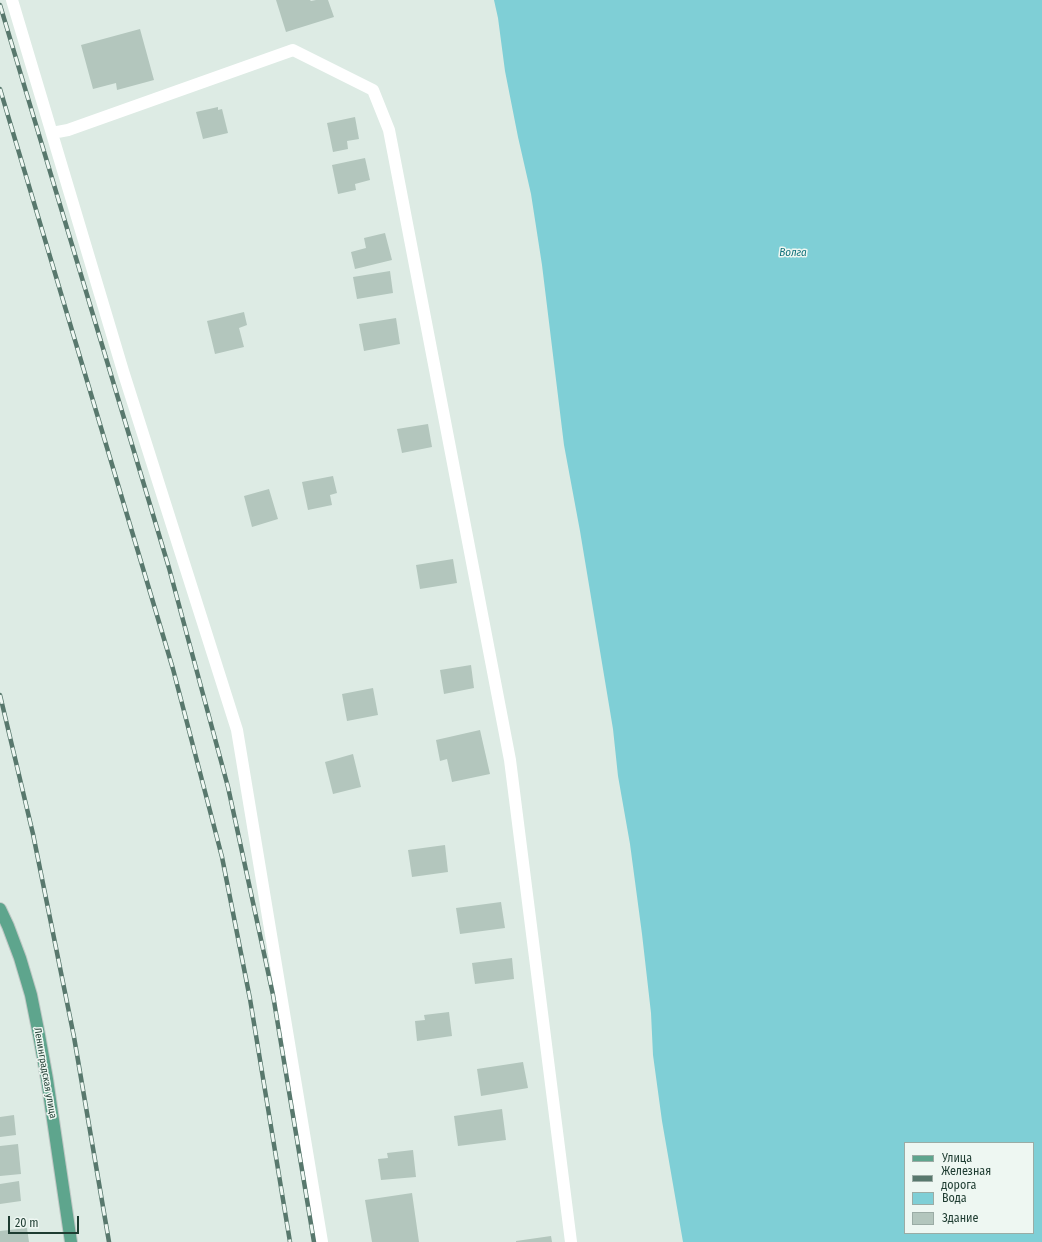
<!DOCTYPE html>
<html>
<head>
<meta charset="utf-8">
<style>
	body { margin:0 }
	#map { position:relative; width:1042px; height:1242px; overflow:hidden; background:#ddebe4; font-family:"Fira Sans Condensed",sans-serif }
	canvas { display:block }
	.legend { position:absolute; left:904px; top:1142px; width:130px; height:92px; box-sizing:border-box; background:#eef7f2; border:1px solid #9baca5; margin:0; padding:5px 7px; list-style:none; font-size:12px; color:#1e3c31 }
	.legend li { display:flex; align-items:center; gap:8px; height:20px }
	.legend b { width:20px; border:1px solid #9baca5 }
	.scale { position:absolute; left:8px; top:1216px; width:71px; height:18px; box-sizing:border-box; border:2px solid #1e3c31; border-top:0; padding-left:5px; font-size:12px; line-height:14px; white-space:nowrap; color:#1e3c31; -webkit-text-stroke:3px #eef7f2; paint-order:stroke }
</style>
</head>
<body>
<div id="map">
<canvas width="1042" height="1242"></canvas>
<ul class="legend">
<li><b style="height:5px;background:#5ea58d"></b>Улица</li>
<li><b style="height:5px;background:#58786d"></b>Железная дорога</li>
<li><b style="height:11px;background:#7fcfd6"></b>Вода</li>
<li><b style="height:11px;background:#b3c6bd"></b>Здание</li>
</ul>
<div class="scale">20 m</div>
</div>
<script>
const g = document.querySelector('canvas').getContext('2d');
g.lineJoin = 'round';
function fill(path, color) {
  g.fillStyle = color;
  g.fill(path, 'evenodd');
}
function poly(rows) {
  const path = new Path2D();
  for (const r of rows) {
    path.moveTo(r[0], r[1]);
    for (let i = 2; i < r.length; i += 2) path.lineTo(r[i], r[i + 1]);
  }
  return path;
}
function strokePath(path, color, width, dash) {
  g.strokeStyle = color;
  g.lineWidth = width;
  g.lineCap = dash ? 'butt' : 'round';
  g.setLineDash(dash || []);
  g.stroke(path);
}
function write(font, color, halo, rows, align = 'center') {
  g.font = font + ' "Fira Sans Condensed",sans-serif';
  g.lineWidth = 3;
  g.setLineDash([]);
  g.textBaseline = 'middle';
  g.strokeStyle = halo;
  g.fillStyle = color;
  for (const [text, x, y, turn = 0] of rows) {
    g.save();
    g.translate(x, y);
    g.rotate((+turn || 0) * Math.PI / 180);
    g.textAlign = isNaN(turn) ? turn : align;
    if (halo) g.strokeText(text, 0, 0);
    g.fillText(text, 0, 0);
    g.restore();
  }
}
fill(poly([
	[494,0,1042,0,1042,1242,683,1242,662,1121,653,1055,651,1013,642,934,630,844,618,776,613,729,580,531,564,445,542,265,531,194,518,137,505,71,498,18],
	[905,1143,1033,1143,1033,1233,905,1233]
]), '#7fcfd6');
fill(poly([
	[276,0,310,0,311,1,316,0,328,0,334,17,286,32],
	[140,29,154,80,117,90,116,83,93,89,81,45],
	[218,107,218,110,222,109,228,133,203,139,196,112],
	[355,117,359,139,347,141,348,149,333,152,327,123],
	[365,158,370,180,355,184,356,190,338,194,332,165],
	[385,233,392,260,355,269,351,252,366,248,364,238],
	[390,271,393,293,357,299,353,277],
	[244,312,247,325,239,328,244,347,215,354,207,321],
	[396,318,400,344,364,351,359,324],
	[428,424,432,447,402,453,397,429],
	[333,476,337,493,330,495,332,505,308,510,302,482],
	[269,489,278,519,252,527,244,496],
	[453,559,457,583,420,589,416,565],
	[471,665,474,688,444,694,440,670],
	[373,688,378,715,347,721,342,694],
	[480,730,490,774,452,782,447,759,440,761,436,740],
	[353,754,361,787,333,794,325,762],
	[445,845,448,872,412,877,408,850],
	[501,902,505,928,460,934,456,908],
	[512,958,514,979,475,984,472,963],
	[449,1012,452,1036,417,1041,415,1021,425,1020,424,1015],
	[523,1062,528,1088,481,1096,477,1069],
	[502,1109,506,1140,458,1146,454,1116],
	[14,1115,16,1135,0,1137,0,1117],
	[18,1144,21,1174,0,1176,0,1146],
	[413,1150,416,1177,381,1180,378,1159,388,1158,387,1153],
	[19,1181,21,1201,0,1204,0,1184],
	[412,1193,419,1242,372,1242,365,1200],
	[27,1228,29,1242,0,1242,0,1231],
	[551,1236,552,1242,516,1242,516,1241]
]), '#b3c6bd');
const major = poly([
	[0,909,8,926,20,958,31,995,39,1035,47,1079,71,1242]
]);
strokePath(major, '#c0c8c5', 14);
strokePath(poly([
	[12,0,123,371,237,730,322,1242],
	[52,133,68,130,293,50,373,90,389,130,510,760,571,1242]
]), '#fff', 12);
strokePath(major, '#5ea58d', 12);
const rail = poly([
	[0,5,169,568,228,787,273,995,314,1242],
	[0,89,173,669,222,857,250,999,290,1242],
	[0,695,33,834,74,1037,109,1242]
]);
strokePath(rail, '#58786d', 4.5);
strokePath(rail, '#eef7f2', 3, [9]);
write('10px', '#1e3c31', '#eef7f2', [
	["Ленинградская улица",45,1073,80]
]);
write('italic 11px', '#13737c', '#eef7f2', [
	["Волга",793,253]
]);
</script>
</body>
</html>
